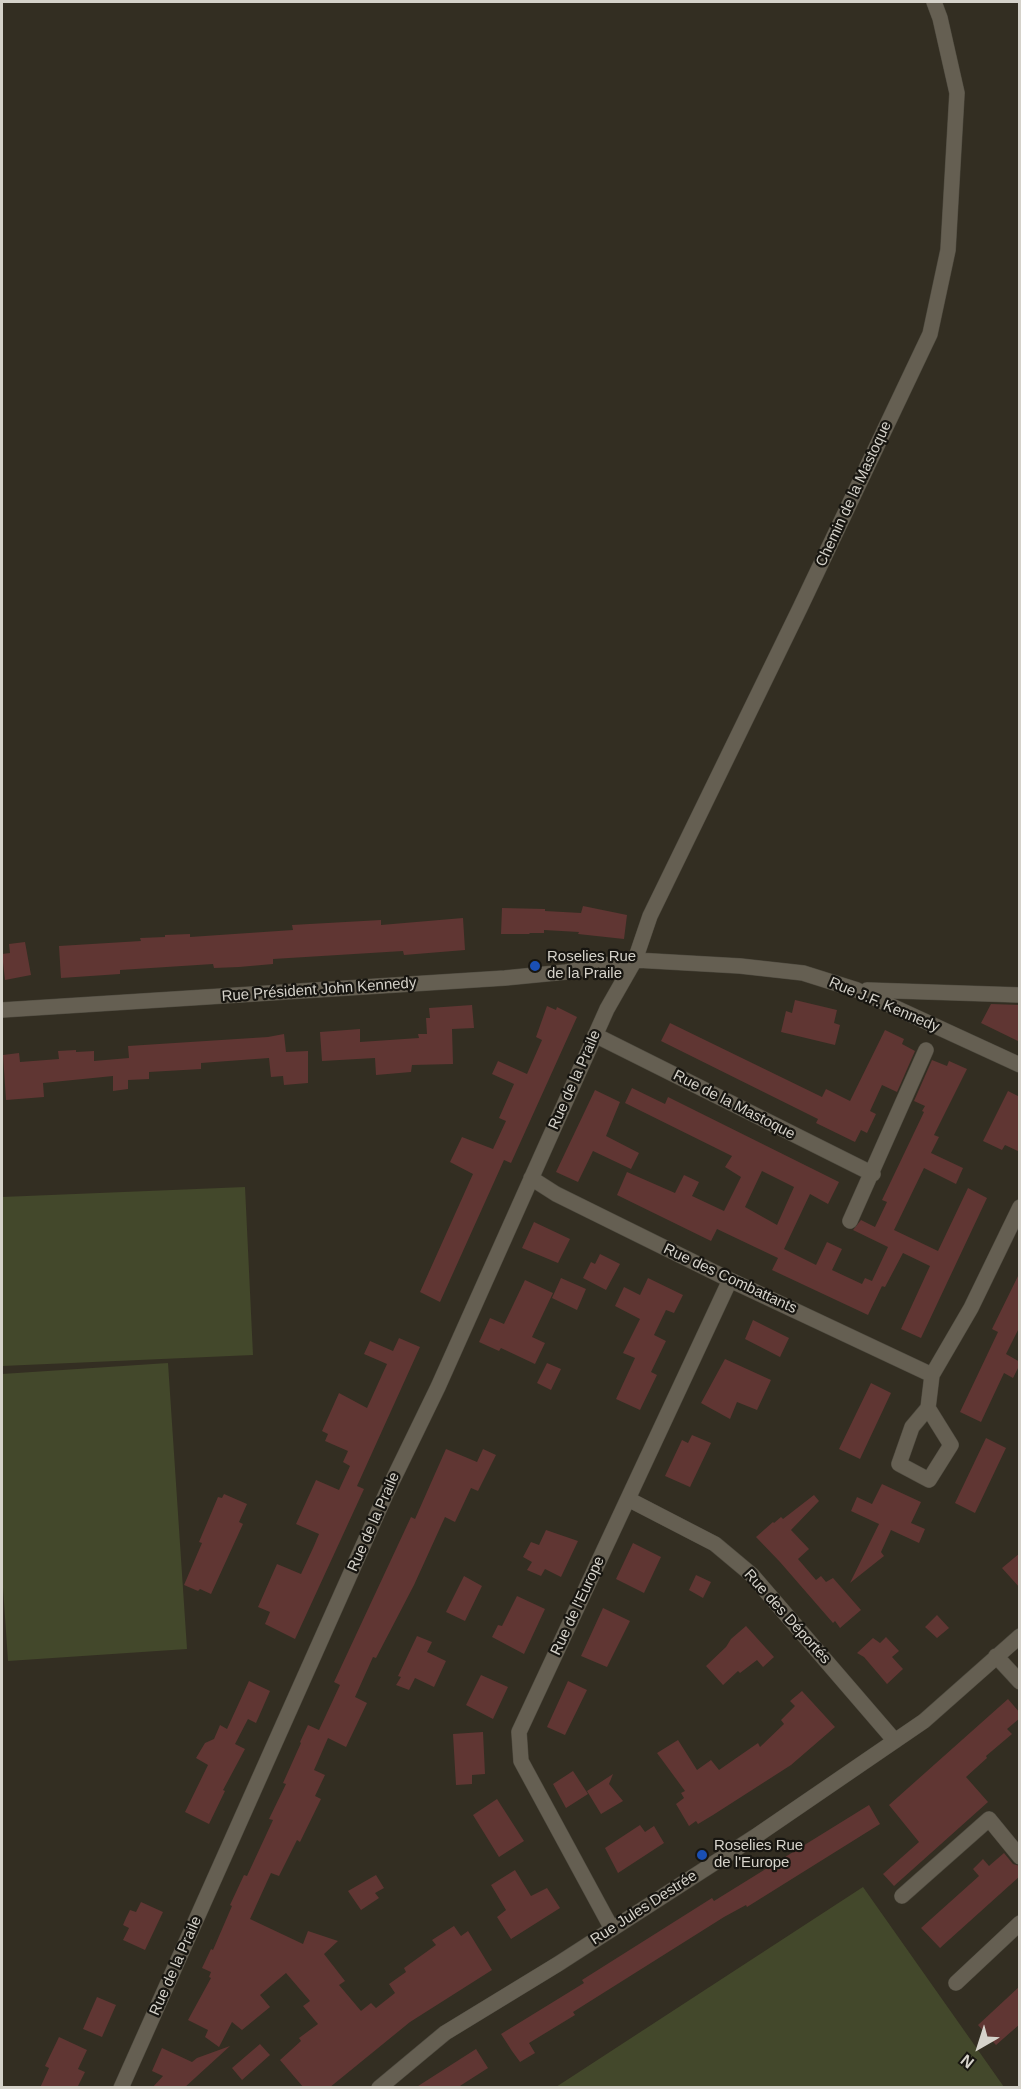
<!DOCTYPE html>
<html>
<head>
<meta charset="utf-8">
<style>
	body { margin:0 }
	#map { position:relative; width:1021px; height:2089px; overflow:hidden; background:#332e22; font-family:Helvetica,sans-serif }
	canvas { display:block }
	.frame { position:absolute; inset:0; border:3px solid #d5d2ca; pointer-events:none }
	.north { position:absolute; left:949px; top:2017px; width:60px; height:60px; -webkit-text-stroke:4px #181611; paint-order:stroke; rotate:219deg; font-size:16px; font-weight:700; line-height:24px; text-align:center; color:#d5d2ca }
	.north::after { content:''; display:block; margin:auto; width:21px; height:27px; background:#d5d2ca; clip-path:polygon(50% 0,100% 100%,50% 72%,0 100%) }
</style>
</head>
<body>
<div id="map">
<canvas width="1021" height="2089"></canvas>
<div class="frame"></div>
<div class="north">N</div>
</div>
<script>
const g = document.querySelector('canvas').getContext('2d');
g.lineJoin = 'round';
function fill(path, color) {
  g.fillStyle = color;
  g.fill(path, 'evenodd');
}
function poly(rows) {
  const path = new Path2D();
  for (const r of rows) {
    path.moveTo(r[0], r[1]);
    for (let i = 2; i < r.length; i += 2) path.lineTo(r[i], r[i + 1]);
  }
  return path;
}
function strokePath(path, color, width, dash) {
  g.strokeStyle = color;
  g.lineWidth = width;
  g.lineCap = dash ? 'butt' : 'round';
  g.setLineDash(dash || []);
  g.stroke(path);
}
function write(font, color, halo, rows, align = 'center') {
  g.font = font + ' Helvetica,sans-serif';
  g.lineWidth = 4.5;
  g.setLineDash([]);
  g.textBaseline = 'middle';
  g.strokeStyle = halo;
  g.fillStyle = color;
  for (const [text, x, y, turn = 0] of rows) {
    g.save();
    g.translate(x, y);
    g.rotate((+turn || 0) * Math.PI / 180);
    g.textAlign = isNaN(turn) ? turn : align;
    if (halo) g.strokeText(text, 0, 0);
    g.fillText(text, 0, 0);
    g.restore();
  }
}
fill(poly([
	[245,1187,253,1355,2,1366,2,1197],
	[168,1363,187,1649,8,1661,2,1573,2,1374],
	[863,1887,1004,2087,556,2087]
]), '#43482b');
fill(poly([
	[583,906,627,915,624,939,578,934,579,932,544,930,544,933,529,933,530,934,501,934,502,908,545,909,545,911,581,913],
	[463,918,465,950,404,955,403,951,273,959,273,964,239,967,214,968,213,964,120,970,120,974,61,978,59,946,141,941,140,938,165,937,165,935,190,934,190,937,293,930,292,925,381,920,381,925],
	[25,942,31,975,5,980,2,954,10,953,9,944],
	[795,1000,837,1010,834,1023,840,1025,835,1045,781,1032,786,1011,792,1013],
	[991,1004,1020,1005,1020,1042,981,1023],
	[472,1005,474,1028,452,1029,453,1064,412,1065,411,1072,376,1075,375,1058,322,1061,320,1032,360,1029,360,1042,419,1038,418,1034,427,1034,426,1018,430,1018,429,1008],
	[547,1006,556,1010,557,1007,577,1017,511,1163,504,1160,440,1302,420,1292,473,1174,450,1162,462,1137,493,1149,506,1121,499,1118,514,1084,492,1074,498,1061,527,1074,542,1040,536,1037],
	[670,1023,822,1097,826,1089,850,1101,885,1030,904,1039,902,1044,915,1051,897,1092,882,1085,870,1111,876,1114,867,1133,861,1130,855,1142,816,1123,818,1119,661,1041],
	[284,1034,286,1052,308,1051,308,1083,284,1085,283,1076,271,1077,269,1058,201,1063,201,1069,149,1072,149,1079,128,1080,128,1089,113,1091,113,1076,43,1083,44,1097,6,1100,3,1055,19,1053,20,1062,59,1059,58,1051,76,1050,76,1052,94,1051,94,1061,129,1058,128,1046,268,1037],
	[932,1060,947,1066,949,1061,967,1069,934,1135,939,1137,931,1153,963,1168,956,1184,924,1168,894,1230,938,1251,968,1188,987,1198,921,1338,901,1329,930,1266,903,1253,885,1287,876,1284,882,1286,868,1315,772,1270,778,1258,717,1229,711,1241,617,1195,627,1172,675,1193,684,1175,699,1182,692,1196,724,1211,741,1177,725,1167,732,1156,625,1103,632,1088,665,1104,668,1097,839,1182,828,1204,810,1194,784,1249,816,1265,827,1242,842,1249,832,1270,862,1284,865,1278,872,1281,888,1247,853,1230,861,1220,875,1227,887,1202,882,1200,924,1112,922,1111,925,1106,914,1101],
	[762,1171,794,1187,777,1225,745,1207],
	[595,1090,620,1102,606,1136,639,1153,631,1169,593,1151,578,1182,556,1172],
	[1008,1091,1020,1097,1020,1152,1005,1145,1002,1150,983,1141],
	[534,1222,570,1239,558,1263,522,1248],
	[600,1254,620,1264,606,1290,583,1278,591,1262,595,1264],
	[1020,1272,1020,1326,1006,1354,1020,1362,1020,1364,1013,1378,1004,1373,981,1422,960,1412,998,1332,992,1329],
	[561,1278,586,1289,577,1310,552,1298],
	[648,1278,683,1295,674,1313,666,1310,654,1335,666,1341,651,1372,657,1375,640,1410,616,1399,635,1358,623,1353,640,1319,615,1306,624,1287,640,1295],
	[525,1280,553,1293,532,1337,545,1343,535,1364,501,1348,499,1351,479,1342,490,1318,504,1324],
	[753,1320,789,1338,780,1357,745,1339],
	[399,1338,420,1347,357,1486,364,1489,295,1639,265,1624,270,1612,258,1607,277,1564,301,1574,314,1546,319,1534,296,1524,316,1480,339,1490,350,1466,343,1462,348,1451,325,1441,328,1434,322,1431,339,1393,367,1408,387,1364,364,1354,370,1341,393,1351],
	[725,1359,771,1380,757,1410,737,1402,730,1419,701,1403],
	[547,1363,561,1369,551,1390,537,1383],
	[871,1383,891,1393,860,1459,839,1449],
	[692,1435,711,1443,690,1487,665,1476,682,1440,688,1443],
	[986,1438,1006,1448,975,1513,955,1503],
	[446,1449,477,1462,483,1449,496,1455,478,1491,471,1488,455,1522,445,1517,414,1585,376,1658,373,1657,355,1697,367,1703,346,1747,328,1738,314,1770,325,1775,315,1796,321,1799,300,1842,297,1840,279,1876,271,1873,250,1919,303,1944,308,1931,338,1941,324,1954,345,1981,339,1985,361,2011,371,2003,376,2008,395,1993,389,1984,406,1972,404,1968,436,1945,432,1940,454,1926,461,1936,468,1931,492,1970,410,2022,329,2088,304,2088,280,2060,301,2041,299,2038,318,2024,303,2006,310,2001,286,1973,260,1995,270,2007,242,2030,232,2022,219,2047,205,2037,208,2030,188,2020,211,1978,209,1977,211,1972,202,1968,211,1949,213,1950,232,1906,230,1905,244,1875,247,1876,273,1820,269,1819,286,1784,283,1783,301,1743,300,1742,308,1725,319,1730,340,1685,334,1682,411,1517,415,1519],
	[882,1484,921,1502,911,1523,925,1529,919,1543,891,1530,881,1552,884,1556,850,1583,879,1524,851,1511,857,1497,872,1504],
	[224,1494,247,1504,239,1522,243,1524,211,1594,200,1589,198,1591,184,1585,202,1543,199,1542,218,1497,222,1498],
	[814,1495,819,1501,791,1530,809,1549,798,1559,816,1580,821,1576,826,1582,833,1578,861,1610,840,1628,835,1621,833,1623,780,1562,756,1537,773,1522,774,1523,781,1517,783,1519],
	[546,1530,578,1541,561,1577,545,1569,541,1576,527,1570,532,1562,523,1557,531,1542,539,1545],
	[633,1543,661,1557,644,1593,616,1579],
	[1020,1553,1020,1588,1002,1568],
	[696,1575,711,1582,703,1598,689,1590],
	[464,1576,482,1586,465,1621,446,1612],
	[517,1596,545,1609,524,1654,492,1637,498,1625,502,1626],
	[603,1608,630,1621,607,1667,581,1656],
	[937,1615,949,1628,937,1638,925,1627],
	[746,1626,774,1657,763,1667,757,1660,740,1673,738,1671,723,1685,706,1666,726,1647,731,1639],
	[417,1636,432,1642,427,1652,446,1661,434,1687,415,1678,409,1690,396,1685,401,1677,398,1676],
	[886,1637,899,1651,892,1657,903,1669,887,1684,864,1657,857,1653,873,1638,880,1643],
	[481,1675,508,1687,493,1719,466,1705],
	[249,1681,270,1691,256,1723,248,1719,235,1744,245,1749,223,1790,225,1791,209,1824,185,1812,208,1765,196,1758,205,1743,214,1739,220,1725,227,1729],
	[568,1681,587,1690,565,1735,547,1727],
	[802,1691,835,1727,791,1765,713,1815,698,1824,696,1821,689,1826,676,1804,684,1798,681,1793,685,1791,657,1753,678,1740,697,1770,711,1760,719,1770,758,1743,760,1747,784,1724,781,1720,795,1706,790,1701],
	[1008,1699,1020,1713,1020,1718,1007,1729,1012,1734,986,1756,987,1758,966,1777,988,1802,894,1886,883,1874,919,1842,889,1805],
	[483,1732,485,1774,472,1775,472,1784,456,1785,453,1734],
	[573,1771,588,1794,566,1808,553,1784],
	[613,1774,609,1784,623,1801,601,1814,587,1791],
	[497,1799,524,1841,499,1857,473,1815],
	[869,1805,880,1824,747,1907,746,1905,724,1917,573,2012,575,2015,529,2043,535,2053,520,2062,512,2051,501,2034,584,1983,582,1980,712,1898,714,1901],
	[640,1825,645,1832,654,1826,664,1843,618,1873,605,1848],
	[1004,1853,1013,1864,1020,1866,1020,1876,940,1948,921,1928,979,1876,973,1869,983,1859,989,1866],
	[515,1870,531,1896,547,1888,560,1908,511,1939,497,1917,506,1910,491,1885],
	[376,1875,384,1888,375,1893,379,1898,361,1910,348,1891],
	[141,1902,163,1912,145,1950,123,1940,129,1928,123,1925,126,1918,130,1910,136,1912],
	[1020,1986,1020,2024,996,2045,978,2025],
	[97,1997,116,2005,102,2037,83,2029],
	[59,2037,87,2050,78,2069,85,2072,77,2088,40,2088,49,2068,45,2066],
	[260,2044,270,2055,242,2080,232,2068],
	[230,2046,184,2088,152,2088,163,2076,152,2071,162,2048,192,2062,197,2058],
	[476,2049,488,2068,463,2084,457,2088,415,2088]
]), '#603633');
const minor = poly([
	[867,990,1020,995],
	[2,1010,505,978,566,972,635,960,740,966,803,973,857,990,1020,1065],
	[595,1035,873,1174],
	[531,1178,556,1194,730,1280,932,1375,971,1308,1020,1207],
	[850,1221,926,1050],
	[928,1408,951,1445,929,1480,899,1464,912,1427,928,1408,932,1375],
	[628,1499,715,1544,752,1575,895,1741],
	[996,1656,1020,1682],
	[902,1896,989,1819,1020,1857],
	[612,1929,521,1761,519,1732,730,1280],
	[956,1983,1020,1923],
	[121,2088,386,1494,438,1387,607,1009,635,960,650,916,800,608,930,334,948,250,957,93,940,18,934,2],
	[379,2088,445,2033,558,1964,756,1836,924,1721,1020,1636]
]);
strokePath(minor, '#4f4b40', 16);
strokePath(minor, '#655f52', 15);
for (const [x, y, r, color] of [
	[535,966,6,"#1a4fb4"],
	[702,1855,6,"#1a4fb4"]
]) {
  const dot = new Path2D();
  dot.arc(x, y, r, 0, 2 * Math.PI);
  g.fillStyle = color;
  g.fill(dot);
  strokePath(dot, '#181611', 2);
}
write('15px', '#d5d2ca', '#181611', [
	["Chemin de la Mastoque",854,494,-65],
	["Rue Président John Kennedy",319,990,-4],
	["Rue J.F. Kennedy",884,1005,23],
	["Rue de la Praile",575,1080,-66],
	["Rue de la Mastoque",734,1105,27],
	["Rue des Combattants",730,1279,25],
	["Rue de la Praile",374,1522,-66],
	["Rue de l'Europe",578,1606,-65],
	["Rue des Déportés",787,1617,48],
	["Rue Jules Destrée",644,1908,-33],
	["Rue de la Praile",176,1966,-66]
]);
write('15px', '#d5d2ca', '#181611', [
	["Roselies Rue",547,957],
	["de la Praile",547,974],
	["Roselies Rue",714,1846],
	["de l'Europe",714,1863]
], 'left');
</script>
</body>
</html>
